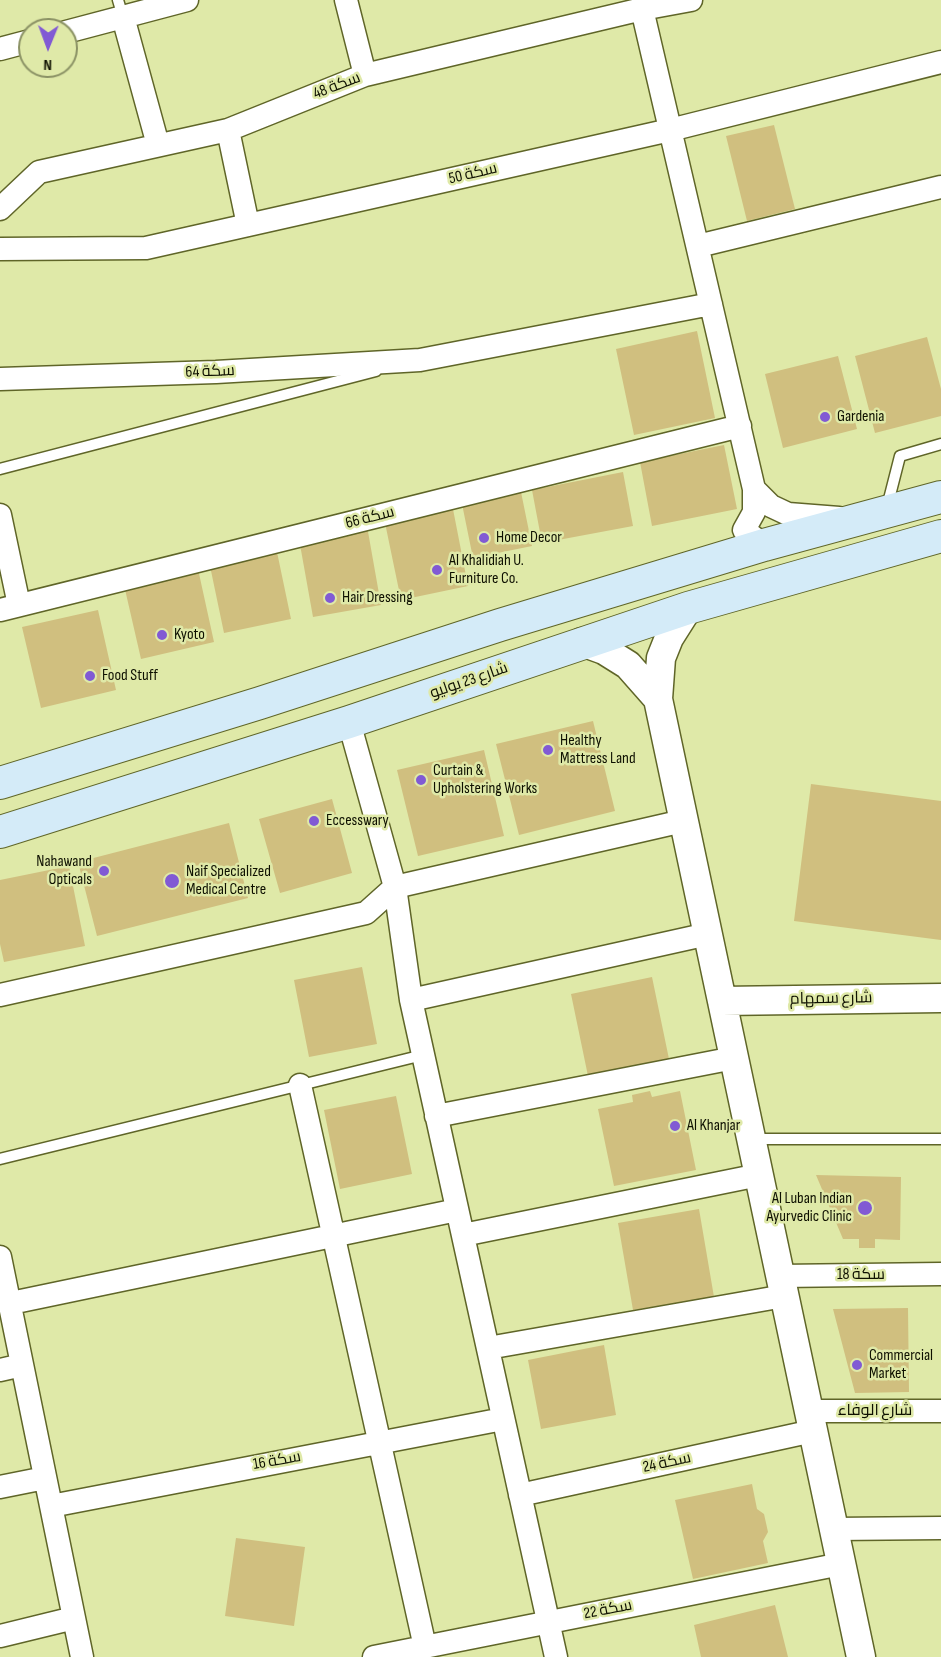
<!DOCTYPE html>
<html>
<head>
<meta charset="utf-8">
<style>
	body { margin:0 }
	#map { position:relative; width:941px; height:1657px; overflow:hidden; background:#dfe9a8; font-family:"Sofia Sans Condensed",sans-serif }
	canvas { display:block }
	.north { position:absolute; left:18px; top:18px; width:60px; height:60px; box-sizing:border-box; background:#dfe9a8; border:2px solid #8b9265; border-radius:50%; rotate:181deg; font-size:16px; font-weight:700; line-height:24px; text-align:center; color:#0e1000 }
	.north::after { content:''; display:block; margin:auto; width:21px; height:27px; background:#815ad4; clip-path:polygon(50% 0,100% 100%,50% 72%,0 100%) }
</style>
</head>
<body>
<div id="map">
<canvas width="941" height="1657"></canvas>
<div class="north">N</div>
</div>
<script>
const g = document.querySelector('canvas').getContext('2d');
g.lineJoin = 'round';
function fill(path, color) {
  g.fillStyle = color;
  g.fill(path, 'evenodd');
}
function poly(rows) {
  const path = new Path2D();
  for (const r of rows) {
    path.moveTo(r[0], r[1]);
    for (let i = 2; i < r.length; i += 2) path.lineTo(r[i], r[i + 1]);
  }
  return path;
}
function strokePath(path, color, width, dash) {
  g.strokeStyle = color;
  g.lineWidth = width;
  g.lineCap = dash ? 'butt' : 'round';
  g.setLineDash(dash || []);
  g.stroke(path);
}
function write(font, color, halo, rows, align = 'center') {
  g.font = font + ' "Sofia Sans Condensed",Cairo,sans-serif';
  g.lineWidth = 5;
  g.setLineDash([]);
  g.textBaseline = 'middle';
  g.strokeStyle = halo;
  g.fillStyle = color;
  for (const [text, x, y, turn = 0] of rows) {
    g.save();
    g.translate(x, y);
    g.rotate((+turn || 0) * Math.PI / 180);
    g.textAlign = isNaN(turn) ? turn : align;
    if (halo) g.strokeText(text, 0, 0);
    g.fillText(text, 0, 0);
    g.restore();
  }
}
fill(poly([
	[774,125,795,209,747,221,726,136],
	[697,331,715,418,634,435,616,349],
	[927,337,941,389,941,416,875,433,855,356],
	[838,356,857,429,783,448,765,374],
	[724,445,737,509,652,526,640,462],
	[623,472,633,526,542,543,532,490],
	[521,492,532,546,473,558,462,504],
	[452,504,468,586,401,600,384,518],
	[367,526,381,605,313,617,299,539],
	[277,552,291,619,224,633,210,566],
	[198,569,214,642,141,659,124,585],
	[98,610,116,690,41,708,22,627],
	[593,721,615,811,519,835,496,744],
	[484,750,504,836,418,856,397,770],
	[811,784,941,801,941,940,794,921],
	[332,799,352,873,280,893,259,819],
	[229,823,248,898,97,936,78,862],
	[69,866,85,946,4,962,0,944,0,880],
	[362,967,377,1044,309,1057,294,980],
	[652,977,669,1059,588,1076,571,994],
	[650,1091,652,1097,680,1091,696,1170,614,1186,598,1109,633,1102,632,1095],
	[396,1096,412,1174,340,1189,324,1110],
	[816,1175,901,1177,900,1240,875,1239,875,1248,859,1248,859,1239,843,1239],
	[699,1209,714,1297,633,1310,618,1223],
	[908,1308,909,1392,855,1393,833,1309],
	[604,1345,616,1415,541,1429,528,1360],
	[752,1484,757,1509,764,1514,768,1532,763,1541,768,1563,693,1579,675,1500],
	[236,1538,305,1547,294,1626,225,1616],
	[775,1605,788,1657,701,1657,694,1625]
]), '#d0bf7f');
const service = poly([
	[118,0,123,17],
	[0,469,376,371],
	[887,507,900,456,941,444],
	[752,1139,941,1139],
	[0,1159,423,1055]
]);
const minor = poly([
	[346,0,365,75],
	[642,9,754,489,754,512,744,530,764,545],
	[123,17,158,145],
	[66,32,187,0],
	[0,49,30,41],
	[228,130,248,225],
	[0,209,39,172,228,130,365,75,642,9,691,0],
	[698,246,941,187],
	[0,249,146,248,670,130,941,62],
	[0,379,216,372,420,360,711,304],
	[754,489,771,506,788,514,839,518],
	[0,515,19,605],
	[0,610,740,426],
	[349,722,395,887,411,1000,556,1657],
	[0,995,366,913,395,887,683,821],
	[411,1000,708,934],
	[300,1085,425,1647],
	[436,1116,734,1058],
	[463,1235,759,1175],
	[0,1257,82,1657],
	[780,1276,941,1274],
	[11,1303,457,1210],
	[488,1348,784,1296],
	[0,1370,22,1365],
	[809,1411,941,1411],
	[0,1487,45,1478],
	[520,1495,813,1431],
	[51,1506,503,1419],
	[834,1529,941,1528],
	[0,1636,74,1618],
	[374,1657,841,1564]
]);
const tertiary = poly([
	[688,608,669,638,661,658,658,699,861,1657],
	[582,642,604,650,628,665,658,699],
	[722,1001,941,998]
]);
const secondary = poly([
	[0,783,260,703,500,625,764,545,941,497],
	[0,832,349,722,688,608,941,536]
]);
strokePath(service, '#5f6528', 13);
strokePath(minor, '#5f6528', 25);
strokePath(tertiary, '#5f6528', 31);
strokePath(secondary, '#5f6528', 34);
strokePath(service, '#fff', 10);
strokePath(minor, '#fff', 22);
strokePath(tertiary, '#fff', 28);
strokePath(secondary, '#d4ebf8', 32);
for (const [x, y, r, color] of [
	[825,417,6,"#815ad4"],
	[484,538,6,"#815ad4"],
	[437,570,6,"#815ad4"],
	[330,598,6,"#815ad4"],
	[162,635,6,"#815ad4"],
	[90,676,6,"#815ad4"],
	[548,750,6,"#815ad4"],
	[421,780,6,"#815ad4"],
	[314,821,6,"#815ad4"],
	[104,871,6,"#815ad4"],
	[172,881,8,"#815ad4"],
	[675,1126,6,"#815ad4"],
	[865,1208,8,"#815ad4"],
	[857,1365,6,"#815ad4"]
]) {
  const dot = new Path2D();
  dot.arc(x, y, r, 0, 2 * Math.PI);
  g.fillStyle = color;
  g.fill(dot);
  strokePath(dot, '#dfe9a8', 2);
}
write('16px', '#0e1000', '#dfe9a8', [
	["سكة 48",337,86,-21],
	["سكة 50",473,174,-13],
	["سكة 64",210,372,-2],
	["سكة 66",370,518,-14],
	["شارع 23 يوليو",469,681,-19],
	["شارع سمهام",831,999,-1],
	["سكة 18",861,1275],
	["شارع الوفاء",875,1411],
	["سكة 16",277,1461,-10],
	["سكة 24",667,1463,-12],
	["سكة 22",608,1610,-11]
]);
write('16px', '#0e1000', '#dfe9a8', [
	["Gardenia",837,417],
	["Home Decor",496,538],
	["Al Khalidiah U.",449,561],
	["Furniture Co.",449,579],
	["Hair Dressing",342,598],
	["Kyoto",174,635],
	["Food Stuff",102,676],
	["Healthy",560,741],
	["Mattress Land",560,759],
	["Curtain &",433,771],
	["Upholstering Works",433,789],
	["Eccesswary",326,821],
	["Nahawand",92,862,"right"],
	["Opticals",92,880,"right"],
	["Naif Specialized",186,872],
	["Medical Centre",186,890],
	["Al Khanjar",687,1126],
	["Al Luban Indian",852,1199,"right"],
	["Ayurvedic Clinic",852,1217,"right"],
	["Commercial",869,1356],
	["Market",869,1374]
], 'left');
</script>
</body>
</html>
